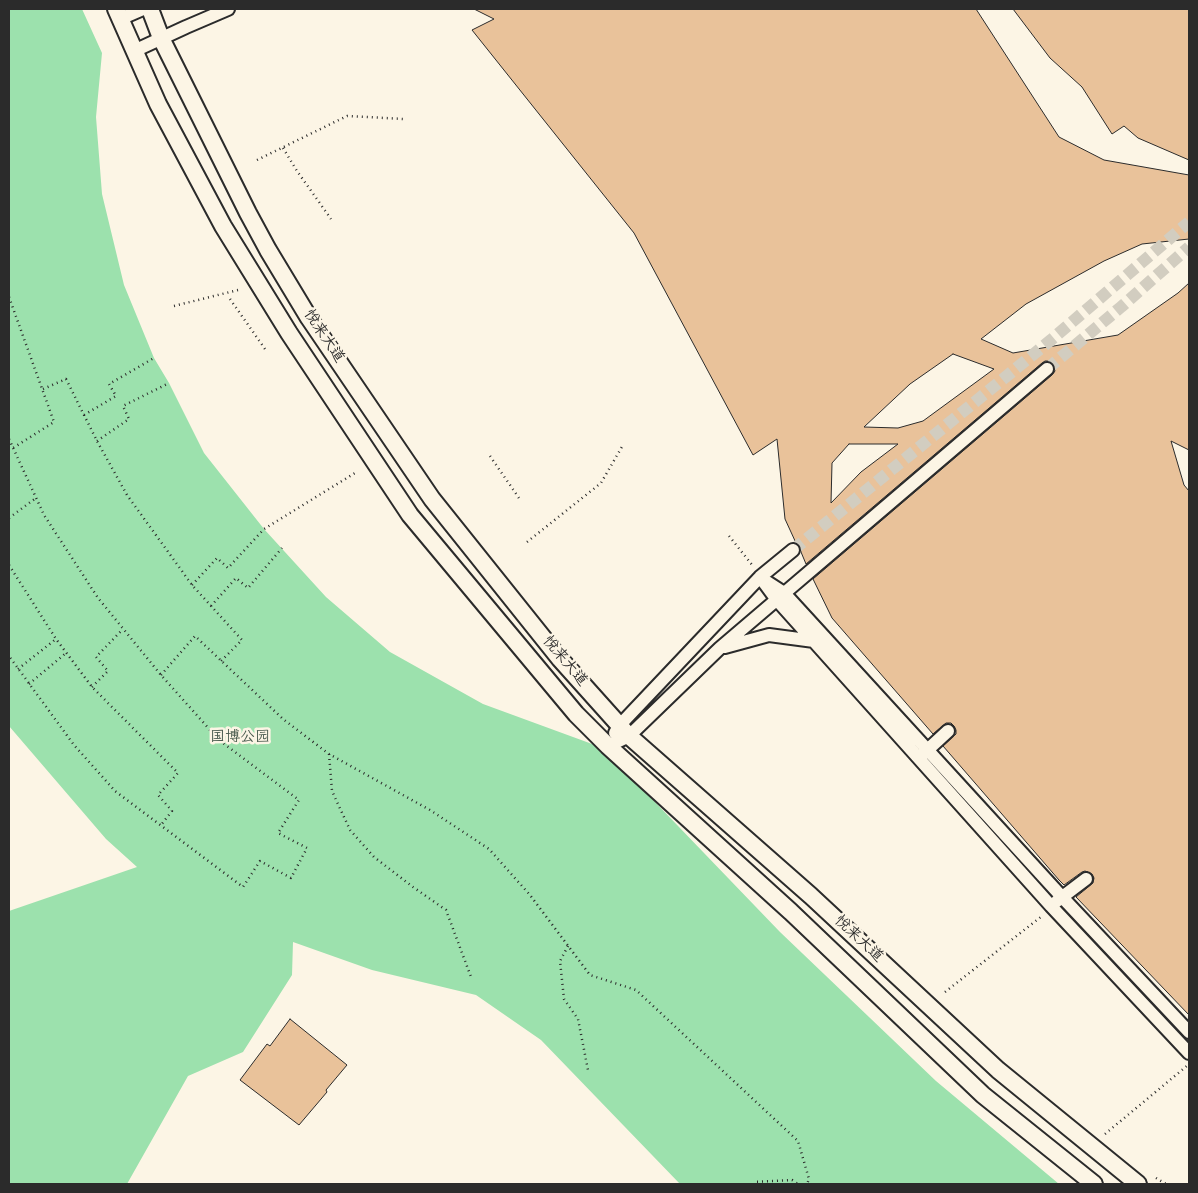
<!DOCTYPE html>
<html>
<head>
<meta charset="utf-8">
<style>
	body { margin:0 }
	#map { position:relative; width:1198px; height:1193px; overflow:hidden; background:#fcf5e5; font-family:Kalam,sans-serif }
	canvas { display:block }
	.frame { position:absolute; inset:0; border:10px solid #2b2b2b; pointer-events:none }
</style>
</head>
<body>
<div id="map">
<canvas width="1198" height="1193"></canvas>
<div class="frame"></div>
</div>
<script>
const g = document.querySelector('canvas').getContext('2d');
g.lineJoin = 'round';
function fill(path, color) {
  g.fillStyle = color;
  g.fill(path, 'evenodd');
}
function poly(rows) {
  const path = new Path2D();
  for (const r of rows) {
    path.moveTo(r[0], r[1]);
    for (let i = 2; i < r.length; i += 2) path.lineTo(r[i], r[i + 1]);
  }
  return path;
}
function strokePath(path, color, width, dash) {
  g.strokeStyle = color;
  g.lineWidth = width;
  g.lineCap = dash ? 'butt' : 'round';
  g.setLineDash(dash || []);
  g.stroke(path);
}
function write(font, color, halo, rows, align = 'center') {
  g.font = font + ' Kalam,"LXGW WenKai TC",sans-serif';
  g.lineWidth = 5;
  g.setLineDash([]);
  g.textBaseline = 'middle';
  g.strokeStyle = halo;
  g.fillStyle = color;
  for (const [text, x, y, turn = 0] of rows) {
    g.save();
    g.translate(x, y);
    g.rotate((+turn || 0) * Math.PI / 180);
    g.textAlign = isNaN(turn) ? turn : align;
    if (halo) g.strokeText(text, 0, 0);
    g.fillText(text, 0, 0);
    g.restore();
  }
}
fill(poly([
	[9,9,82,9,102,53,96,117,102,194,124,285,154,358,169,383,204,453,264,529,326,597,390,652,483,704,603,748,780,932,936,1081,1059,1184,680,1184,541,1040,476,995,372,970,293,942,292,975,243,1052,188,1076,127,1184,9,1184,9,911,137,867,106,839,9,726]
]), '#9ce1ad');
const building = poly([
	[474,9,976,9,1059,137,1104,160,1189,175,1189,239,1142,244,1104,261,1026,304,981,339,1013,353,1118,335,1178,293,1189,283,1189,450,1171,441,1184,485,1189,491,1189,1015,1076,897,1093,883,1094,878,1092,874,1085,871,1082,872,1064,885,1059,880,943,746,956,734,956,730,954,726,951,723,946,723,933,734,832,618,813,579,1052,375,1055,371,1053,364,1049,361,1045,361,1042,363,806,564,801,552,800,545,796,543,785,519,777,439,753,455,634,233,472,30,494,19,474,9],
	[953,354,994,369,923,421,898,428,864,427,910,384,953,354],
	[849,444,898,444,861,472,831,503,832,463,849,444],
	[1013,9,1189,9,1189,160,1138,138,1124,126,1112,134,1082,87,1050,58,1013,9],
	[290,1019,347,1065,326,1090,327,1092,299,1125,240,1080,267,1044,270,1046,290,1019]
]);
fill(building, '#e9c29a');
strokePath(building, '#2b2b2b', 1);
strokePath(poly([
	[1047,369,1121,307,1189,247],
	[793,550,1051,340,1189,222]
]), '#d2cdc0', 12, [12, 6]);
const minor = poly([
	[120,19,143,9],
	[134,51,186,27,228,9],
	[760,577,777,600,1051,906,1189,1053],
	[767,582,784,593,1062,897,1189,1032],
	[725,647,769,635,814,641],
	[615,733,619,726,760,577,793,550],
	[608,746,629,736,720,648,1047,369],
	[922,755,948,731],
	[1057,901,1086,879]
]);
const major = poly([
	[116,9,158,104,223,226,289,333,410,515,576,714,608,746,791,912,983,1095,1094,1184],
	[150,9,161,38,248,213,268,250,309,318,432,499,560,659,629,736,811,896,998,1070,1138,1184]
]);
strokePath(minor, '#2b2b2b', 16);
strokePath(major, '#2b2b2b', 20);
strokePath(poly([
	[283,148,297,171,331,219],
	[257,160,347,116,404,119],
	[9,297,54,422,13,448],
	[230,299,265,349],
	[174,306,238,290],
	[43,389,66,379,97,441,127,495,192,585,242,640,221,661],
	[84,415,116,396,109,384,154,358],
	[9,439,44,515,98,598,161,675,219,740,299,800,278,833,307,848,291,878,260,861,243,887,115,791,74,745,9,656],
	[97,441,129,419,123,406,169,383],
	[490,456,521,501],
	[9,518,36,498],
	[729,536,753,566],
	[527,542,601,483,623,445],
	[9,565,56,639,92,687,178,773,158,795,172,811,161,825],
	[192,585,217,558,228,568,264,529,355,473],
	[211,606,236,578,248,588,282,548],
	[18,669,56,639],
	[161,675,195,636,283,719,329,754,430,810,489,849,530,895,590,975,636,990,798,1141,809,1179,807,1184],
	[29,684,66,653],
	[92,687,108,671,96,657,123,629],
	[329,754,332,791,350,830,374,857,413,887,446,910,471,977],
	[568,946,560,961,564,999,578,1019,588,1070],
	[945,992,1042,916],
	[1105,1134,1188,1065],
	[1156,1178,1166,1184],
	[754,1184,754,1182,792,1180,798,1184]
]), '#2b2b2b', 2.5, [1, 4]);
strokePath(minor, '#fcf5e5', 12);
strokePath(major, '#fcf5e5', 16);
write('15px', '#2b2b2b', '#fcf5e5', [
	["悦来大道",323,337,56],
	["悦来大道",564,662,50],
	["悦来大道",858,940,43]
]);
write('15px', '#47584c', '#fcf5e5', [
	["国博公园",240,738]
]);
</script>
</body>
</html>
